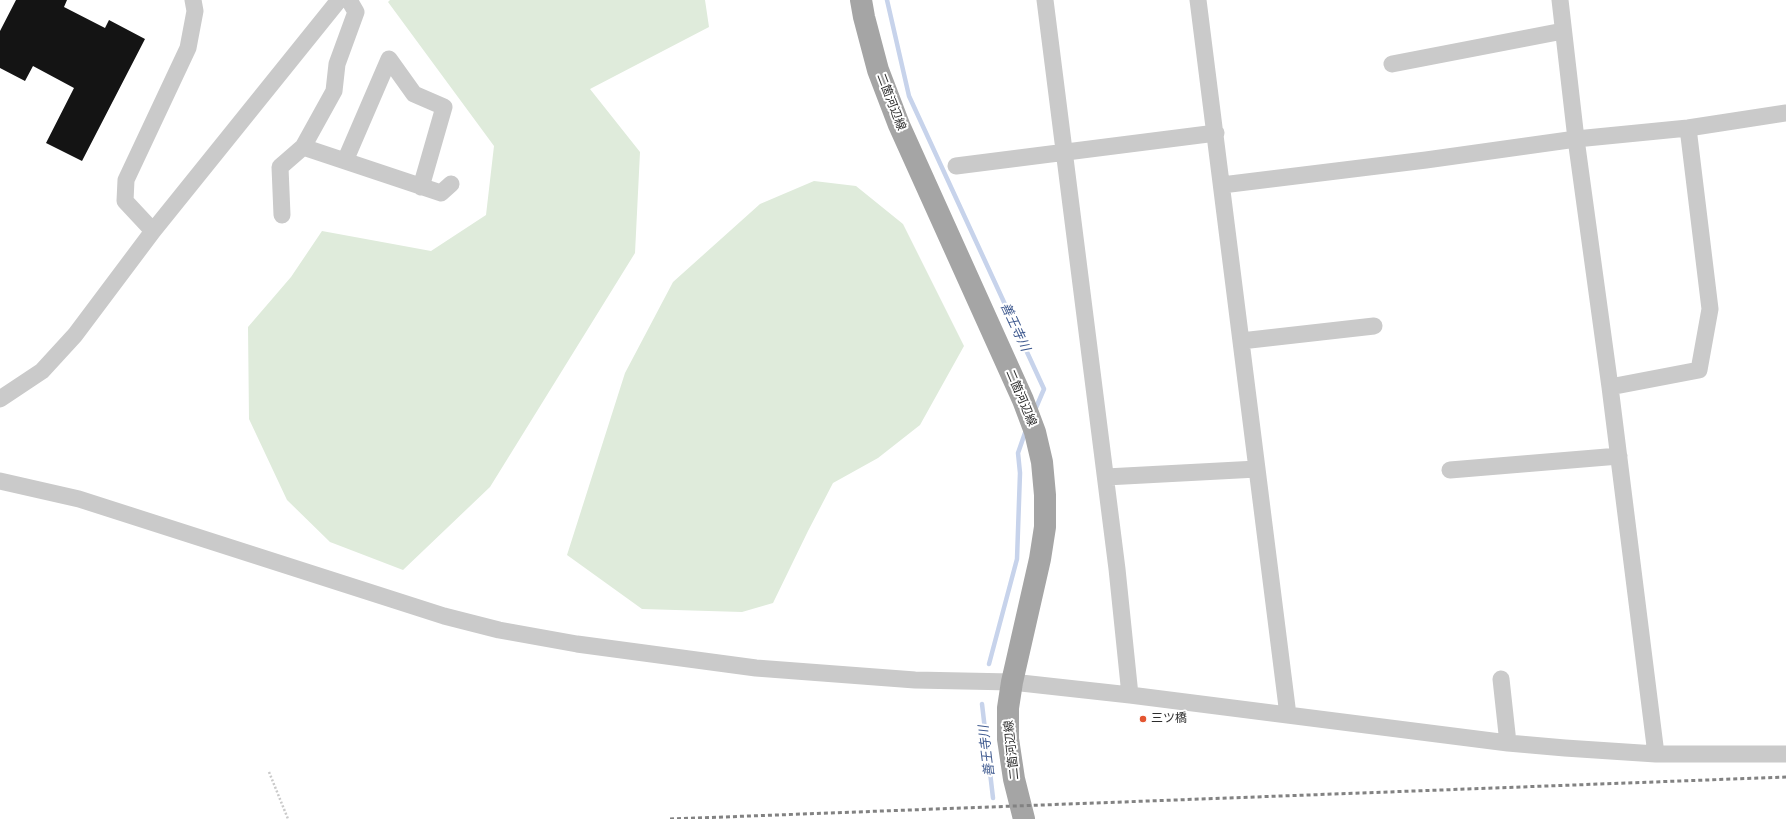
<!DOCTYPE html>
<html>
<head>
<meta charset="utf-8">
<style>
	body { margin:0 }
	canvas { display:block; background:#fff }
</style>
</head>
<body>
<canvas width="1786" height="819"></canvas>
<script>
const g = document.querySelector('canvas').getContext('2d');
g.lineJoin = 'round';
function fill(path, color) {
  g.fillStyle = color;
  g.fill(path, 'evenodd');
}
function poly(rows) {
  const path = new Path2D();
  for (const r of rows) {
    path.moveTo(r[0], r[1]);
    for (let i = 2; i < r.length; i += 2) path.lineTo(r[i], r[i + 1]);
  }
  return path;
}
function strokePath(path, color, width, dash) {
  g.strokeStyle = color;
  g.lineWidth = width;
  g.lineCap = dash ? 'butt' : 'round';
  g.setLineDash(dash || []);
  g.stroke(path);
}
function write(font, color, halo, rows, align = 'center') {
  g.font = font + ' "IBM Plex Sans","Noto Sans JP",sans-serif';
  g.lineWidth = 4;
  g.setLineDash([]);
  g.textBaseline = 'middle';
  g.strokeStyle = halo;
  g.fillStyle = color;
  for (const [text, x, y, turn = 0] of rows) {
    g.save();
    g.translate(x, y);
    g.rotate((+turn || 0) * Math.PI / 180);
    g.textAlign = isNaN(turn) ? turn : align;
    if (halo) g.strokeText(text, 0, 0);
    g.fillText(text, 0, 0);
    g.restore();
  }
}
fill(poly([
	[390,0,705,0,709,27,590,89,640,152,635,253,490,487,403,570,330,542,287,500,249,419,248,327,291,277,322,231,431,251,486,215,494,146,388,2],
	[814,181,856,186,903,224,964,346,920,425,878,458,833,483,808,531,773,603,742,612,642,609,567,555,625,373,673,282,760,204]
]), '#dfebdb');
strokePath(poly([
	[887,0,909,96,1044,389,1035,410],
	[989,664,1017,559,1020,473,1018,453,1026,430],
	[982,704,993,798]
]), '#c7d3eb', 4.5);
fill(poly([
	[16,0,67,0,64,7,105,28,109,20,145,39,82,161,46,143,74,88,33,66,25,81,0,68,0,31]
]), '#141414');
strokePath(poly([
	[269,772,288,819]
]), '#cacaca', 2.5, [2, 2]);
strokePath(poly([
	[349,0,356,12,337,64,334,91,303,147,441,193,451,184],
	[1045,0,1117,569,1130,695],
	[1198,0,1288,715],
	[1560,0,1576,139,1610,387,1656,754],
	[1392,64,1563,31],
	[345,161,389,59,414,94,444,107,421,187],
	[956,166,1216,133],
	[1222,185,1426,160,1576,139,1688,128,1786,113],
	[282,215,280,167,303,147],
	[153,231,125,201,126,180,188,48,195,11,193,0],
	[1241,341,1374,326],
	[1610,387,1699,370,1710,309,1688,128],
	[0,399,42,371,75,335,153,231,339,0],
	[1450,470,1619,456],
	[1106,477,1257,469],
	[0,481,79,499,444,616,499,630,577,644,756,668,915,680,1012,682,1130,695,1508,743,1565,748,1656,754,1786,754],
	[1501,679,1508,743]
]), '#cacaca', 17);
strokePath(poly([
	[861,0,864,17,878,70,899,125,1023,400,1035,432,1042,462,1045,495,1045,527,1040,559,1012,682,1008,708,1008,739,1014,779,1024,819]
]), '#a5a5a5', 22);
strokePath(poly([
	[670,819,1786,777]
]), '#828282', 3, [4, 3]);
for (const [x, y, r, color] of [
	[1143,719,4,"#e35531"]
]) {
  const dot = new Path2D();
  dot.arc(x, y, r, 0, 2 * Math.PI);
  g.fillStyle = color;
  g.fill(dot);
  strokePath(dot, '#fff', 1.5);
}
write('12px', '#2d2d2d', '#fff', [
	["二箇河辺線",891,102,69],
	["二箇河辺線",1021,398,67],
	["二箇河辺線",1012,750,-96]
]);
write('12px', '#2d2d2d', '#fff', [
	["三ツ橋",1151,719]
], 'left');
write('italic 13px', '#3d588e', '#fff', [
	["善王寺川",1015,327,65],
	["善王寺川",987,751,-97]
]);
</script>
</body>
</html>
